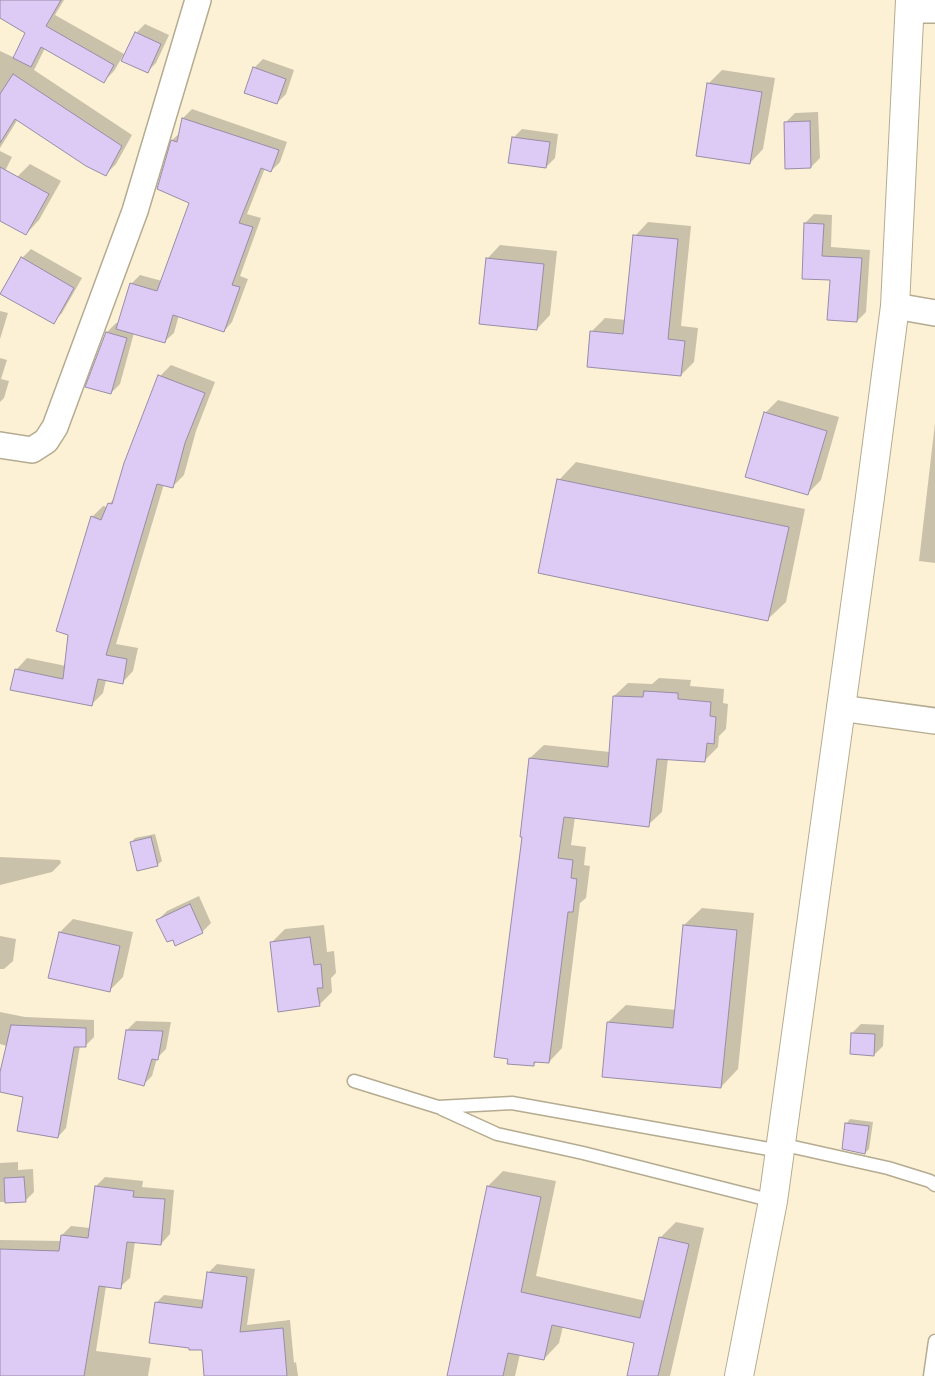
<!DOCTYPE html>
<html>
<head>
<meta charset="utf-8">
<style>
	body { margin:0 }
	canvas { display:block; background:#fcf1d5 }
</style>
</head>
<body>
<canvas width="935" height="1376"></canvas>
<script>
const g = document.querySelector('canvas').getContext('2d');
g.lineJoin = 'round';
function fill(path, color) {
  g.fillStyle = color;
  g.fill(path, 'evenodd');
}
function poly(rows) {
  const path = new Path2D();
  for (const r of rows) {
    path.moveTo(r[0], r[1]);
    for (let i = 2; i < r.length; i += 2) path.lineTo(r[i], r[i + 1]);
  }
  return path;
}
function strokePath(path, color, width, dash) {
  g.strokeStyle = color;
  g.lineWidth = width;
  g.lineCap = dash ? 'butt' : 'round';
  g.setLineDash(dash || []);
  g.stroke(path);
}
fill(poly([
	[0,0,64,0,55,15,124,54,114,71,104,81,45,48,34,70,132,135,116,164,106,174,18,119,0,148,0,51,15,58,27,32,0,16],
	[145,24,169,35,156,63,147,72,136,33],
	[263,59,294,70,286,94,277,103,254,68],
	[722,70,775,78,763,149,750,163,708,84],
	[192,109,287,142,280,162,271,171,265,168,247,214,261,218,240,276,248,279,232,322,224,331,179,315,174,333,165,341,134,333,120,384,111,393,107,332,116,323,119,324,131,284,140,275,162,281,191,202,158,188,172,140,180,133,183,118],
	[818,112,820,158,811,167,786,122,795,113],
	[522,129,558,134,555,158,546,167,513,138],
	[0,151,12,157,0,181],
	[30,164,61,181,39,220,26,234,17,177],
	[814,214,832,215,831,247,870,250,866,312,857,321,831,279,805,223],
	[648,222,691,226,681,326,698,328,694,362,681,375,592,331,605,318,626,320,635,236],
	[500,245,557,251,550,315,537,329,487,259],
	[31,249,82,278,62,313,53,322,22,258],
	[0,311,8,313,0,339],
	[0,358,7,360,1,379,9,381,4,398,0,402],
	[171,365,215,382,196,431,184,475,173,486,164,484,116,644,138,648,133,671,122,683,106,680,103,693,92,704,16,670,27,658,66,666,92,517,103,506,107,507,115,497,160,376],
	[778,400,839,417,821,480,807,494,765,413],
	[935,423,935,563,919,561],
	[576,462,805,509,786,602,768,619,559,480],
	[659,678,691,680,690,686,724,689,723,703,728,704,726,729,719,736,718,747,705,760,668,758,662,812,648,825,575,817,571,845,586,847,584,865,590,866,586,898,580,903,562,1048,549,1062,538,1061,533,1065,524,836,521,836,530,758,544,745,610,752,614,696,628,683,652,684],
	[155,834,162,861,157,865,131,843,135,838],
	[0,857,60,860,61,863,52,872,0,885],
	[199,896,211,923,202,932,158,920,167,911],
	[702,908,754,913,738,1069,721,1087,608,1022,626,1005,676,1010,684,925],
	[73,919,133,932,123,977,109,991,60,932],
	[324,925,327,952,334,951,336,973,331,978,332,992,319,1005,271,943,285,929],
	[0,936,16,939,13,961,4,969,0,969],
	[0,1012,25,1017,94,1020,94,1037,85,1046,80,1046,66,1128,58,1137,24,1097,0,1091,0,1077,7,1046,0,1044],
	[136,1021,171,1022,166,1049,157,1058,152,1076,143,1085,127,1030],
	[861,1024,884,1025,883,1046,874,1055,852,1033],
	[850,1119,873,1122,869,1149,865,1153,846,1124],
	[18,1162,18,1170,33,1169,34,1192,25,1201,0,1202,0,1163],
	[503,1171,556,1181,536,1276,646,1301,660,1238,676,1222,704,1228,670,1376,628,1376,636,1342,563,1326,559,1343,544,1359,520,1354,515,1376,448,1376,488,1186],
	[105,1177,143,1181,142,1187,174,1190,170,1234,161,1244,135,1241,130,1278,120,1287,106,1286,96,1351,151,1358,148,1376,0,1376,0,1240,61,1241,62,1235,71,1226,90,1228,96,1186],
	[217,1264,255,1269,247,1325,290,1320,294,1363,296,1362,298,1376,205,1376,204,1349,156,1303,164,1295,204,1300,209,1272]
]), '#0003');
const building = poly([
	[0,0,61,0,46,26,114,65,104,83,41,47,31,67,13,58,25,33,0,18,0,0],
	[135,32,161,44,148,73,121,61,135,32],
	[253,67,286,79,277,104,244,93,253,67],
	[13,74,122,146,106,176,86,166,15,119,0,143,0,94,13,74],
	[707,83,762,92,750,164,696,156,707,83],
	[182,118,279,150,271,172,261,168,239,223,253,227,232,285,240,287,224,332,173,315,165,343,116,329,130,283,157,291,189,203,157,189,171,140,177,142,182,118],
	[810,121,811,168,785,169,784,122,810,121],
	[512,137,550,142,546,168,508,163,512,137],
	[0,167,49,194,26,235,0,221,0,167],
	[804,223,824,224,822,256,862,258,857,322,827,320,830,280,802,279,804,223],
	[633,235,678,239,668,339,685,341,681,376,587,367,590,331,623,334,633,235],
	[21,257,74,288,54,324,0,294,21,257],
	[486,258,544,264,537,330,479,324,486,258],
	[106,332,127,338,111,394,85,387,106,332],
	[158,375,205,393,185,443,173,488,157,484,106,655,127,659,123,684,98,679,92,706,10,690,15,669,63,679,68,635,56,631,91,516,101,520,108,503,112,504,124,463,158,375],
	[764,412,827,431,808,495,745,477,764,412],
	[557,479,789,527,768,621,538,573,557,479],
	[644,691,678,693,678,699,711,702,710,716,716,717,714,744,707,743,705,762,657,759,649,827,564,817,558,858,573,860,571,878,577,879,573,912,568,912,549,1063,534,1062,534,1066,507,1064,508,1059,494,1057,522,837,520,837,529,758,608,767,613,696,643,697,644,691],
	[151,837,158,866,137,871,130,842,151,837],
	[190,904,203,933,175,946,173,940,167,942,156,920,190,904],
	[683,925,737,930,721,1088,602,1077,607,1022,673,1028,683,925],
	[59,932,120,946,110,992,48,978,59,932],
	[310,937,314,965,321,964,323,988,317,988,320,1006,278,1012,270,942,310,937],
	[11,1025,86,1028,86,1047,74,1047,58,1138,17,1131,23,1097,0,1092,0,1072,11,1025],
	[126,1030,163,1031,158,1060,152,1059,144,1086,118,1079,126,1030],
	[851,1033,875,1034,874,1056,850,1054,851,1033],
	[845,1123,869,1126,865,1154,842,1149,845,1123],
	[24,1177,26,1202,5,1203,4,1178,24,1177],
	[95,1186,134,1191,133,1197,165,1199,161,1245,127,1242,121,1289,99,1286,84,1376,0,1376,0,1249,59,1251,61,1235,88,1238,95,1186],
	[487,1186,541,1197,521,1292,640,1318,659,1237,689,1244,658,1376,627,1376,634,1343,552,1325,544,1360,508,1353,503,1376,447,1376,487,1186],
	[207,1272,247,1277,240,1332,283,1328,287,1376,204,1376,202,1350,189,1350,189,1348,149,1343,155,1302,202,1308,207,1272]
]);
fill(building, '#ddcbf6');
strokePath(building, '#978da6', 1);
const lane = poly([
	[354,1081,438,1107,512,1103,780,1151],
	[442,1109,497,1134,583,1153,773,1201],
	[780,1144,888,1168,930,1181,935,1185],
	[930,1376,935,1341]
]);
const street = poly([
	[910,10,935,10],
	[895,306,935,313],
	[0,445,32,450,46,441,55,427,135,211,198,0],
	[840,708,935,721]
]);
const secondary = poly([
	[739,1376,773,1201,870,497,895,306,910,0]
]);
strokePath(lane, '#b5ab91', 15);
strokePath(street, '#b5ab91', 28);
strokePath(secondary, '#b5ab91', 30);
strokePath(lane, '#fff', 12);
strokePath(street, '#fff', 25);
strokePath(secondary, '#fff', 28);
</script>
</body>
</html>
